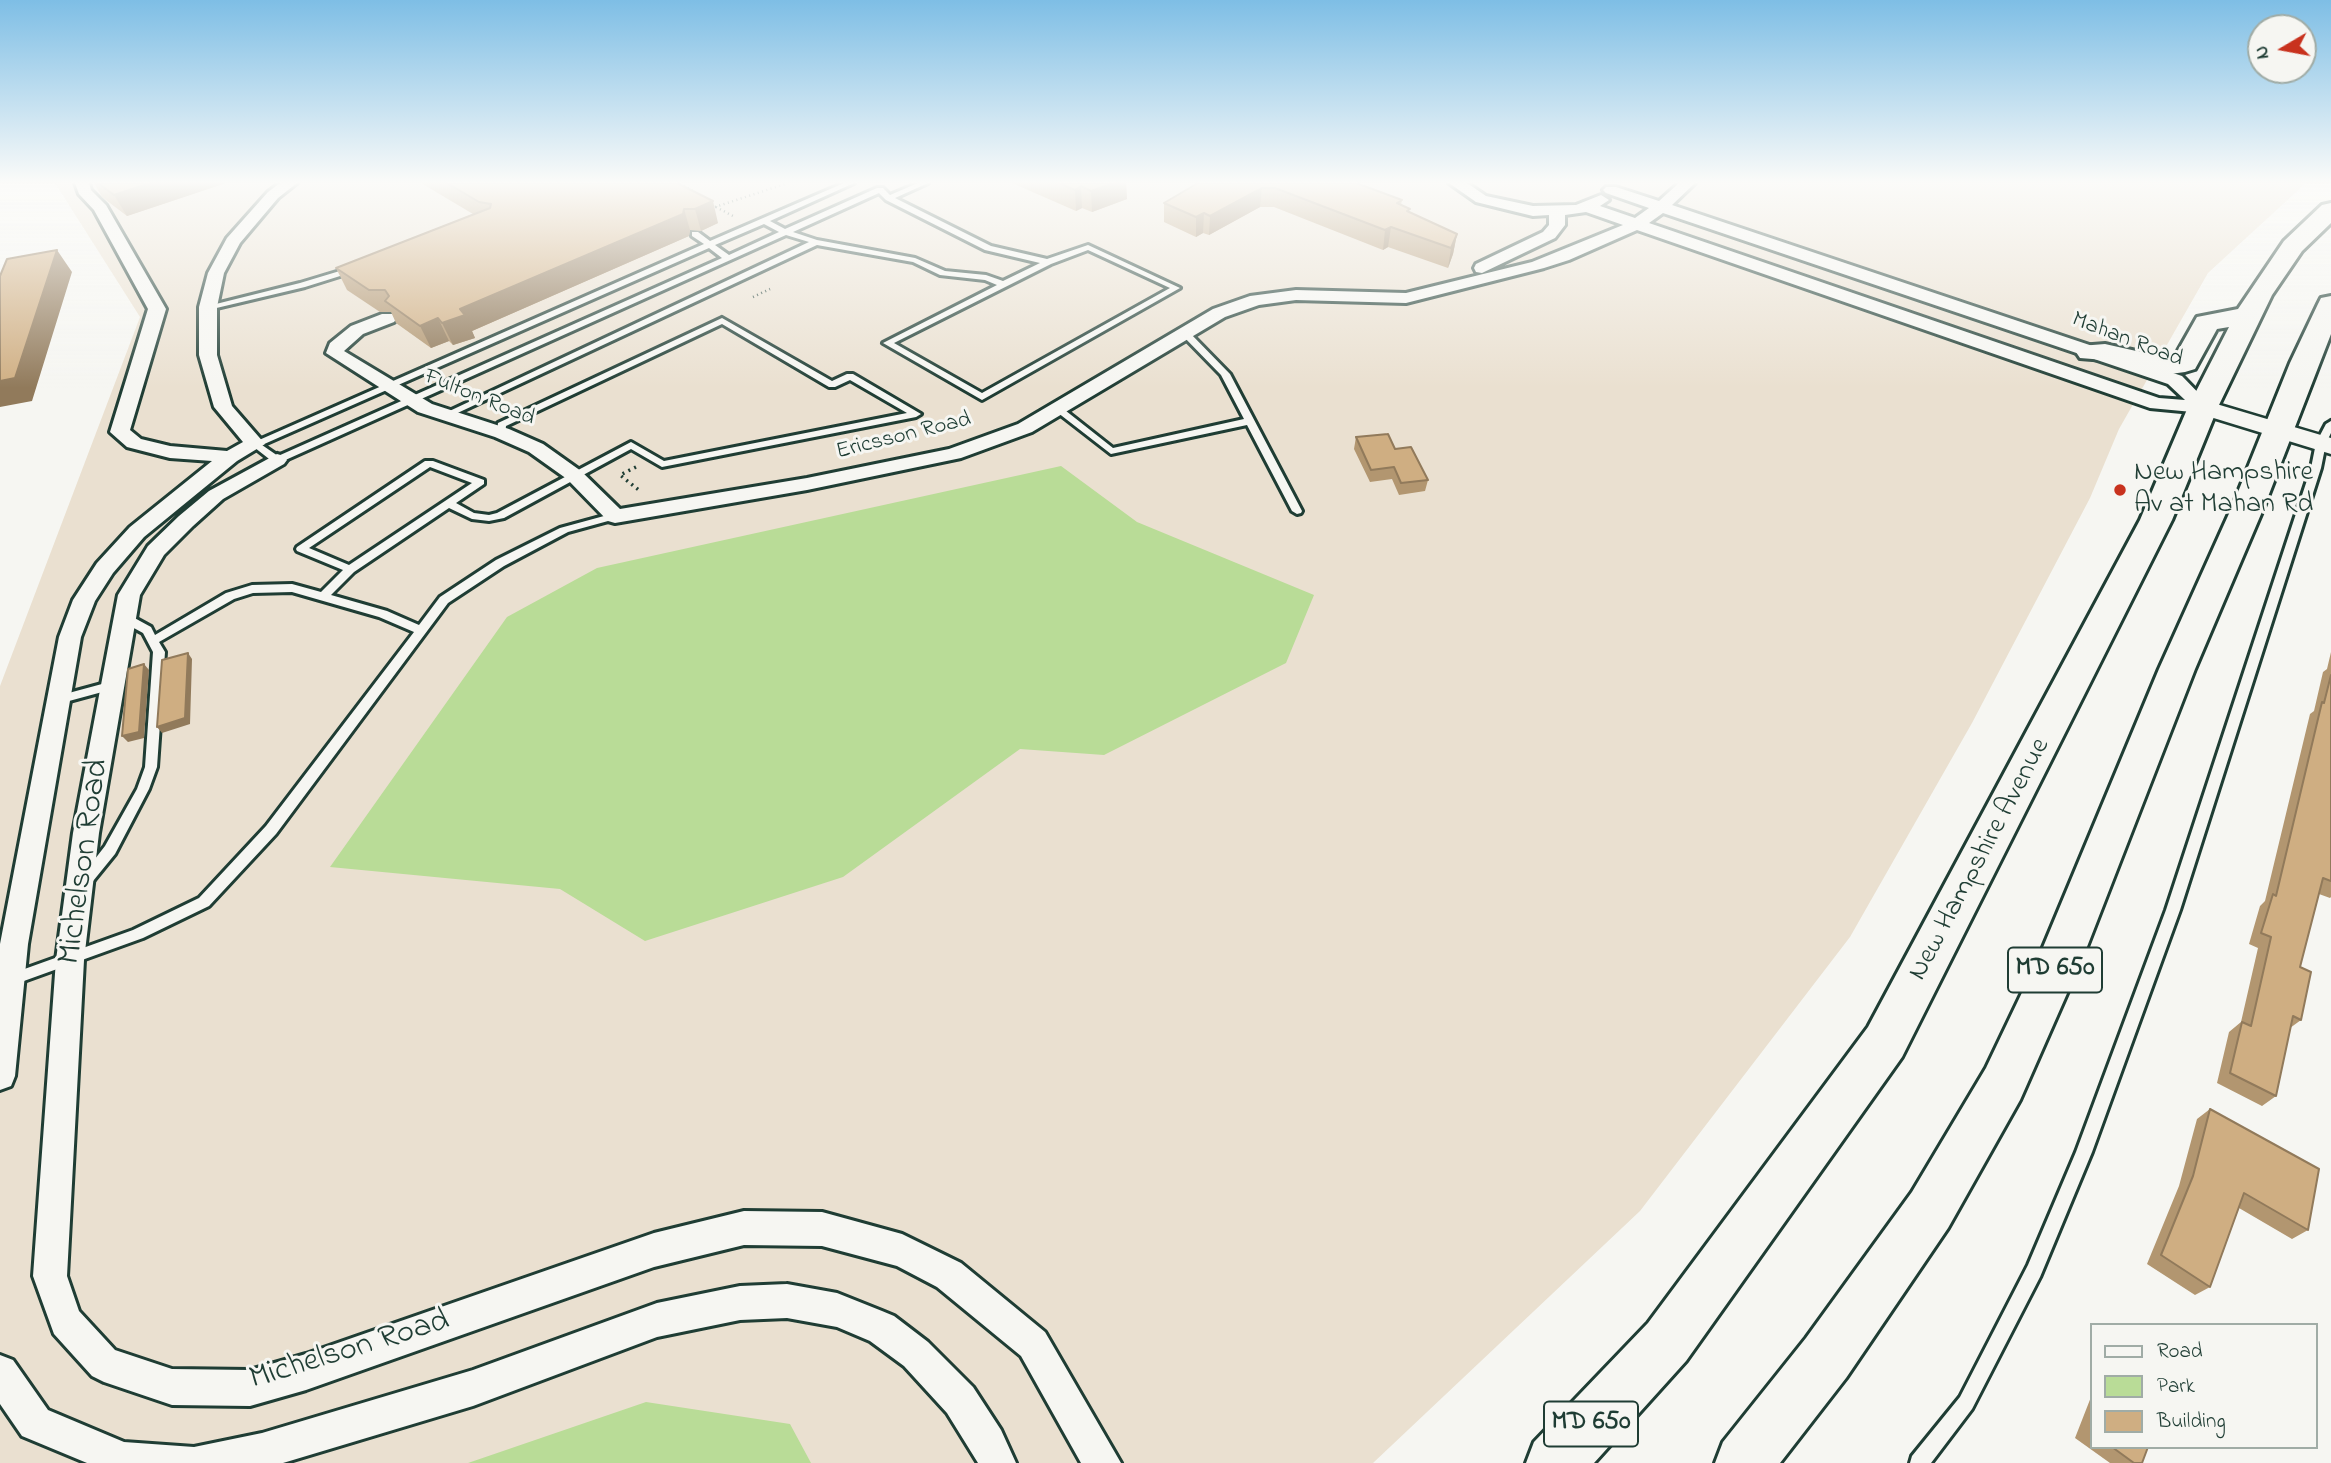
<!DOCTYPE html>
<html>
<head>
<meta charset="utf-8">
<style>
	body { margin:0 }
	#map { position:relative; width:2331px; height:1463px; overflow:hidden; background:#f6f6f2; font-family:"Indie Flower",sans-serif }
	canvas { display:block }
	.legend { position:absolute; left:2090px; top:1323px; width:228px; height:126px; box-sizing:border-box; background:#f6f6f2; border:2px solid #a0aca6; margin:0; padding:9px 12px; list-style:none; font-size:21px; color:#1f3d34 }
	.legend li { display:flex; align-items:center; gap:14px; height:35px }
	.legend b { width:35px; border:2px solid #a0aca6 }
	.north { position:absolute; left:2247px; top:14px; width:70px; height:70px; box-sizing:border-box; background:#f6f6f2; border:2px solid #a0aca6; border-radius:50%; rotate:260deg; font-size:19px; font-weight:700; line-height:28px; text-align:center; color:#1f3d34 }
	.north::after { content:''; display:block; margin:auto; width:24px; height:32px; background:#c8321e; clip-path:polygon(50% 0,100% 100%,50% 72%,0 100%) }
</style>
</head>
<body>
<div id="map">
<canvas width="2331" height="1463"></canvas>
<ul class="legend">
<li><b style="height:9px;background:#f6f6f2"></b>Road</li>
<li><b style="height:19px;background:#b9dc97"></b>Park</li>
<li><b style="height:19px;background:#cfae82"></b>Building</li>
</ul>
<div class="north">N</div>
</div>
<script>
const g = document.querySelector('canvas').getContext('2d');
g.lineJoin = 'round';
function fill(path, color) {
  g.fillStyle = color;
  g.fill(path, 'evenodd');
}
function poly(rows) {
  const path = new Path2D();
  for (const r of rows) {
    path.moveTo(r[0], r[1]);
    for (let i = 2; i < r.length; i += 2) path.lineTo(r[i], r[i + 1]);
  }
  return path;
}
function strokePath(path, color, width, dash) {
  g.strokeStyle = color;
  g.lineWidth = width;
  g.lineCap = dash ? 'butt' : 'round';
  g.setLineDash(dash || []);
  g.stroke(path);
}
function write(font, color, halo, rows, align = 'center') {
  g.font = font + ' "Indie Flower",sans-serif';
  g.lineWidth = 6;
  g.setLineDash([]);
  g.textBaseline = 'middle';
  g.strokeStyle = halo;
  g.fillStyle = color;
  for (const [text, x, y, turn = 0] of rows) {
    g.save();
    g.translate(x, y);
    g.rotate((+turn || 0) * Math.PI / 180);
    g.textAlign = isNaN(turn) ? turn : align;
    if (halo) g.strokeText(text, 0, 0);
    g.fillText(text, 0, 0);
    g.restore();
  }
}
fill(poly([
	[55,183,2306,183,2208,273,2119,429,2090,498,1972,723,1850,937,1640,1211,1373,1463,0,1463,0,686,140,317]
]), '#eae0d0');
fill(poly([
	[1061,466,1137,522,1314,595,1286,663,1104,755,1020,749,843,877,645,941,560,889,330,867,507,617,597,568],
	[646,1402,790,1424,811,1463,468,1463]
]), '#b9dc97');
const service = poly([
	[844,183,854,183,770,221,785,229,877,188,883,188,890,195,918,183,928,183,895,198,991,246,1047,259,1088,245,1180,288,982,400,883,343,997,285,985,280,940,275,913,262,817,245,449,417,443,417,441,415,809,242,786,235,281,462,273,462,250,444,704,244,692,236,692,232,698,232,710,241,844,183],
	[879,193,886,200,985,250,1040,263,1003,281,986,275,945,271,915,258,817,240,793,232,879,193],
	[764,224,779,232,729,255,715,245,764,224],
	[709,248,722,258,278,456,262,445,709,248],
	[1088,250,1170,288,982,393,894,343,1051,264,1088,250],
	[353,267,357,269,356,271,305,287,208,310,204,307,300,283,353,267],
	[722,318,832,381,847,374,853,374,921,414,916,417,662,467,631,449,504,518,489,521,472,519,449,508,354,572,331,595,387,611,419,625,440,597,496,560,560,528,615,513,620,516,619,518,568,532,504,566,448,603,276,834,209,906,143,938,10,986,5,984,3,980,5,976,133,930,199,898,266,826,414,632,379,617,292,592,253,593,234,599,159,642,165,652,157,767,149,789,115,854,89,886,84,888,79,886,77,882,105,846,137,789,145,767,153,652,143,633,121,621,119,618,121,615,129,615,151,627,155,635,226,593,252,585,292,584,321,592,343,570,297,551,296,549,297,547,425,461,433,461,484,480,484,484,456,503,474,513,489,515,497,513,631,442,664,461,907,413,850,380,835,387,829,387,722,324,506,426,505,435,502,436,497,433,498,423,722,318],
	[430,467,472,483,349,565,309,548,430,467],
	[1185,330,1188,331,1230,374,1302,511,1301,513,1297,514,1292,511,1247,425,1111,454,1053,409,1058,406,1061,407,1113,448,1244,419,1221,375,1182,335,1181,333,1185,330],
	[2331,421,2331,433,2326,443,2321,468,2180,910,2092,1152,2040,1277,1972,1409,1931,1463,1910,1463,1912,1456,1960,1397,2028,1265,2076,1152,2166,910,2311,468,2316,443,2326,424,2331,421],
	[113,681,117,682,119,685,117,688,58,704,52,700,54,697,113,681]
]);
const minor = poly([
	[75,183,89,183,91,190,106,205,166,309,130,430,141,439,170,446,227,451,243,442,214,407,199,355,199,307,208,273,227,238,268,192,280,183,297,183,278,198,240,243,224,273,217,307,217,355,232,406,265,444,237,461,144,537,113,573,95,601,81,637,28,944,15,1076,11,1086,0,1090,0,944,59,637,73,600,97,563,130,527,212,461,170,458,127,447,110,432,148,309,94,210,79,194,75,183],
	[1449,183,1467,183,1486,196,1533,206,1576,205,1601,195,1609,200,1600,206,1635,218,1649,208,1606,193,1603,190,1606,187,1616,187,1659,201,1679,183,1695,183,1672,205,2182,376,2212,407,2203,413,2150,408,1637,230,1569,260,1544,268,1406,303,1296,300,1259,305,1225,317,1032,432,961,458,807,490,615,523,608,521,567,479,529,452,495,437,418,412,326,353,330,343,351,326,382,314,394,314,397,318,394,322,363,334,344,351,432,404,509,429,543,444,581,471,620,509,807,478,949,449,1018,424,1213,309,1250,296,1296,290,1406,293,1532,262,1623,225,1586,212,1565,215,1565,225,1555,238,1482,273,1476,272,1474,268,1476,264,1543,232,1549,225,1549,215,1533,216,1476,202,1449,183],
	[1663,213,2168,384,2185,400,2159,398,1649,223,1663,213],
	[277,454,284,456,287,460,284,464,223,499,193,526,164,555,140,595,99,833,84,960,67,1276,79,1311,115,1350,172,1369,250,1370,306,1354,654,1233,744,1211,822,1212,902,1234,961,1263,1045,1332,1121,1463,1081,1463,1021,1356,937,1287,897,1266,822,1246,744,1245,654,1267,306,1390,250,1406,172,1405,104,1382,92,1376,54,1334,33,1276,56,960,73,833,118,595,148,546,179,516,209,491,277,454],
	[787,1284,837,1293,882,1311,894,1316,928,1342,973,1387,1001,1430,1016,1463,978,1463,947,1413,904,1366,870,1341,837,1327,787,1318,740,1320,657,1337,473,1406,283,1463,87,1463,22,1436,0,1404,0,1355,13,1360,48,1410,124,1442,194,1447,262,1433,473,1370,657,1303,740,1286,787,1284]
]);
const tertiary = poly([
	[2203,400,2331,438,2331,454,2194,412,2191,407,2194,402,2203,400]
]);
const primary = poly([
	[2331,203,2331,223,2302,251,2272,295,2218,407,2172,520,1902,1057,1686,1361,1594,1463,1526,1463,1534,1442,1648,1323,1868,1027,2140,520,2188,407,2229,327,2217,329,2195,369,2185,372,2163,375,2105,360,2080,358,2076,352,2080,346,2105,344,2163,357,2175,356,2197,317,2238,309,2284,241,2322,205,2331,203],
	[2331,296,2331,334,2264,507,2195,669,2083,957,2020,1100,1948,1228,1846,1378,1780,1463,1715,1463,1723,1442,1806,1338,1912,1192,1986,1068,2039,957,2159,669,2232,507,2290,363,2318,304,2321,298,2331,296]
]);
strokePath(service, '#1f3d34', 6);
strokePath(minor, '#1f3d34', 6);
strokePath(tertiary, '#1f3d34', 5);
strokePath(primary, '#1f3d34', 6);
strokePath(poly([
	[680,183,694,192],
	[715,207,788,183],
	[716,207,733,216],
	[753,297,770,289]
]), '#1f3d34', 2.5, [1, 3.5]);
strokePath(poly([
	[636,467,620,475,640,491]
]), '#1f3d34', 3.5, [2, 4.5]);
fill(service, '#f6f6f2');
fill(minor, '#f6f6f2');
fill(tertiary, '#f6f6f2');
fill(primary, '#f6f6f2');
fill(poly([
	[94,183,226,183,127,216,102,197],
	[421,183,677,183,718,223,701,231,690,230,689,236,472,331,475,338,453,345,449,341,431,348,396,323,391,312,380,312,347,290,336,268,473,214],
	[1012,183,1126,183,1127,199,1092,212,1082,208,1076,211],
	[1198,183,1356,183,1402,200,1401,205,1410,212,1457,234,1453,254,1448,268,1388,247,1383,250,1274,207,1260,207,1209,235,1203,233,1196,237,1164,222,1164,203],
	[1356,437,1395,449,1428,480,1425,491,1399,495,1392,479,1370,482,1354,449],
	[2331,652,2331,897,2330,898,2319,894,2300,967,2301,1020,2290,1028,2276,1096,2262,1106,2217,1083,2229,1032,2241,1022,2258,948,2249,944,2260,906,2265,901,2310,714,2314,711,2323,672,2327,669],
	[2210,1109,2308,1230,2292,1239,2239,1208,2210,1287,2195,1295,2147,1264,2179,1186,2197,1119],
	[2091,1397,2091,1447,2148,1447,2142,1463,2110,1463,2075,1438]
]), '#b29670');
fill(poly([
	[150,183,226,183,127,216,114,195],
	[1114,183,1126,183,1127,199,1092,212,1091,191],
	[1081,186,1082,208,1076,211,1075,190],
	[1262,188,1260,207,1209,235,1210,216],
	[713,201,718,223,701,231,695,209],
	[684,209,690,230,689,236,472,331,475,338,453,345,442,323,460,309],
	[1204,213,1203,233,1196,237,1196,217],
	[1391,227,1388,247,1383,250,1385,230],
	[1457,234,1453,254,1448,268,1451,248],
	[57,250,72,272,32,401,0,407,0,381],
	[438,318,449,341,431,348,420,326],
	[188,653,192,659,190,724,162,733,157,727],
	[144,664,149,670,144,738,128,742,122,736]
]), '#917a5b');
const building = poly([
	[98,183,150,183,114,195,98,183],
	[447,183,677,183,713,201,695,209,684,209,683,214,460,309,465,315,442,323,438,318,420,326,385,301,389,296,385,290,369,290,336,268,490,208,491,204,479,202,447,183],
	[1059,183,1114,183,1091,191,1081,186,1075,190,1059,183],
	[1198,183,1356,183,1402,200,1397,203,1410,209,1407,211,1457,234,1451,248,1391,227,1385,230,1275,188,1262,188,1210,216,1204,213,1196,217,1164,203,1198,183],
	[57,250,15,378,0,381,0,276,7,259,57,250],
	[1388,434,1395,449,1411,447,1428,480,1401,483,1394,467,1371,470,1356,437,1388,434],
	[188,653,185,718,157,727,162,660,188,653],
	[144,664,139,732,122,736,128,669,144,664],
	[2331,675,2331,881,2323,878,2300,967,2311,972,2301,1020,2293,1016,2276,1096,2230,1073,2242,1022,2251,1026,2271,937,2261,933,2273,894,2276,896,2322,702,2324,703,2331,675],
	[2210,1109,2319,1169,2308,1230,2244,1193,2210,1287,2161,1255,2193,1176,2210,1109],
	[2112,1447,2148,1447,2142,1463,2134,1463,2112,1447]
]);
fill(building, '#cfae82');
strokePath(building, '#917a5b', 2);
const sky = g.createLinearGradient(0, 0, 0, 388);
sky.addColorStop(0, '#7ebee5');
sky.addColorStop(0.47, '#fbfbf9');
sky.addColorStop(1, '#fbfbf900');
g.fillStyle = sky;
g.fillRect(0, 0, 2331, 388);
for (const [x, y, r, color] of [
	[2120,490,7,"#c8321e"]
]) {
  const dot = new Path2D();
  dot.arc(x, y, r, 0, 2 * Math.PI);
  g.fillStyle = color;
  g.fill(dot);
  strokePath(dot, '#f6f6f2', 2.5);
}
write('23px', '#1f3d34', '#f6f6f2', [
	["Mahan Road",2127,341,21],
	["Fulton Road",479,399,22],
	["Ericsson Road",904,437,-14]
]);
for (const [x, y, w] of [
	[2055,970,94],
	[1591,1424,94]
]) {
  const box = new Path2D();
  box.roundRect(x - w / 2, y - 22.5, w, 45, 5);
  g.fillStyle = '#f6f6f2';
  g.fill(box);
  strokePath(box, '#1f3d34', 2);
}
write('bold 26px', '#1f3d34', null, [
	["MD 650",2055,970],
	["MD 650",1591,1424]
]);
write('28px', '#1f3d34', '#f6f6f2', [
	["New Hampshire",2134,474],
	["Av at Mahan Rd",2134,506]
], 'left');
write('28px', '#1f3d34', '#f6f6f2', [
	["New Hampshire Avenue",1981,860,-62]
]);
write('33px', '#1f3d34', '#f6f6f2', [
	["Michelson Road",86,862,-82],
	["Michelson Road",350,1352,-17]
]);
</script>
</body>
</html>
